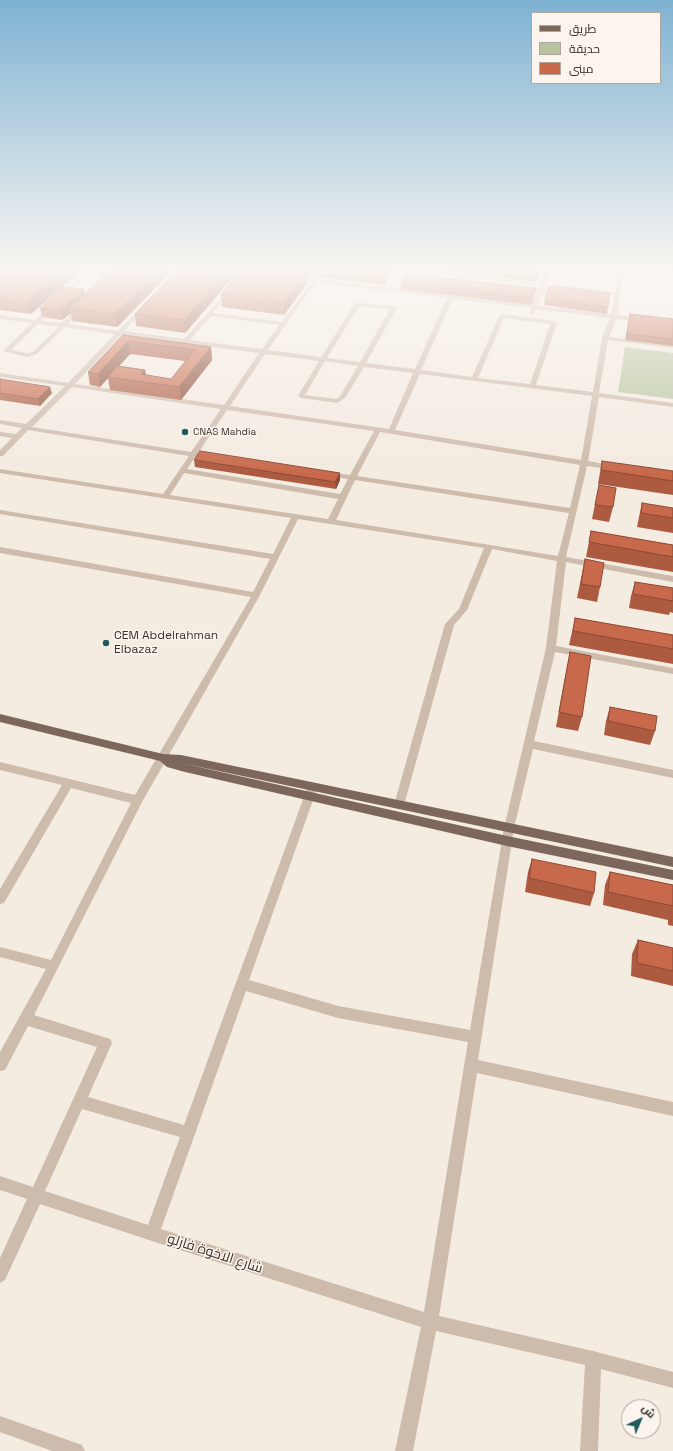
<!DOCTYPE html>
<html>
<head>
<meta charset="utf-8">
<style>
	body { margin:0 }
	#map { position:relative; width:673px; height:1451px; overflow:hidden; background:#f4ebe1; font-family:"Space Grotesk",Cairo,sans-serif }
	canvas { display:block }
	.legend { position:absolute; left:531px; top:12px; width:130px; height:72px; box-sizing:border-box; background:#fbf5ee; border:1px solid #aea6a0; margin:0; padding:5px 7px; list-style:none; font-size:12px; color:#3b302b }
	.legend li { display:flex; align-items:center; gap:8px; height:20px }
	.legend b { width:20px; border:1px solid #aea6a0 }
	.north { position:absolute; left:621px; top:1399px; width:40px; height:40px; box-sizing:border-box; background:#fbf5ee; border:1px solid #aea6a0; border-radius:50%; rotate:44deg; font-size:11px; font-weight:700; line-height:16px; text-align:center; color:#3b302b }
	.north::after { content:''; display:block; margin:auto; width:14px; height:18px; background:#1f5a5e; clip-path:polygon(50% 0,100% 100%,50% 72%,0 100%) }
</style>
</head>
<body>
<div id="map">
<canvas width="673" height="1451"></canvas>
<ul class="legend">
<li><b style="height:5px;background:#7d675c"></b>طريق</li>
<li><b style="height:11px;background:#b8c4a0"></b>حديقة</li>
<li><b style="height:11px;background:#c8694b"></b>مبنى</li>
</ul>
<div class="north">ش</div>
</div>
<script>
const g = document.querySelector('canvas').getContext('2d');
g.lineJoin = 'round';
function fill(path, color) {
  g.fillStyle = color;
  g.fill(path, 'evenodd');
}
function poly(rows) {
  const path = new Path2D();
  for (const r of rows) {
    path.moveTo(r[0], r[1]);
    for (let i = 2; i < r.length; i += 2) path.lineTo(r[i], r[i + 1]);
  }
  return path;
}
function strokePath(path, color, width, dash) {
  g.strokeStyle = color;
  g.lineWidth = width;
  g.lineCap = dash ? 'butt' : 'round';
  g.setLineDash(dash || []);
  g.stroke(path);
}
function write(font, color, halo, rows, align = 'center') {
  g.font = font + ' "Space Grotesk",Cairo,sans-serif';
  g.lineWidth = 3;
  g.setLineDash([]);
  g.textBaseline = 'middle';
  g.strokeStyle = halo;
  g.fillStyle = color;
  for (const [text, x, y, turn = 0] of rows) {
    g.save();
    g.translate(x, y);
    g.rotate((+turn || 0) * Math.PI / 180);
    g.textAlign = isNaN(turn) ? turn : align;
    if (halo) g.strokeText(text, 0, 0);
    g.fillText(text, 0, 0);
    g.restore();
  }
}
fill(poly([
	[625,347,673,353,673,399,618,392]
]), '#b8c4a0');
fill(poly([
	[87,271,109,272,117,276,68,324,118,331,144,305,146,306,146,308,124,331,184,339,229,289,232,291,213,313,282,322,311,282,293,279,292,278,295,276,532,305,537,292,519,289,522,287,538,289,545,271,551,271,544,290,563,293,560,295,543,293,538,306,611,314,614,295,552,288,549,286,552,284,615,292,618,271,624,271,617,315,642,318,645,320,642,322,616,319,609,337,673,344,673,348,608,340,599,393,673,403,673,407,599,397,588,461,614,466,618,468,614,470,587,466,566,557,673,576,673,582,566,562,556,646,673,668,673,674,555,652,534,741,673,770,673,778,533,749,514,828,478,1060,673,1102,673,1116,477,1073,439,1316,593,1351,673,1372,673,1388,601,1369,598,1451,580,1451,585,1365,436,1331,413,1451,395,1451,421,1327,152,1241,40,1204,5,1280,0,1283,0,1258,27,1199,0,1190,0,1176,33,1187,97,1047,28,1026,5,1070,0,1071,0,1052,46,969,0,957,0,947,51,960,131,803,71,788,4,903,0,904,0,889,62,785,0,770,0,762,135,795,251,597,0,553,0,547,253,592,270,559,0,514,0,510,273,554,291,518,0,473,0,469,163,494,189,456,28,430,3,456,0,456,0,450,12,438,0,436,0,432,16,434,22,428,0,424,0,420,26,424,65,386,0,377,0,373,68,383,115,334,65,327,37,354,27,357,3,351,32,323,0,319,0,315,35,320,87,271],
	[88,275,110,276,62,323,41,321,88,275],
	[316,282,447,298,415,369,366,363,397,308,394,306,355,303,321,357,268,350,316,282],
	[453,299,531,308,529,313,532,315,534,314,536,309,610,318,602,338,593,392,536,385,557,323,554,321,502,314,499,316,472,377,421,370,453,299],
	[359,306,390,309,360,362,327,358,359,306],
	[211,316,279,325,262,349,190,340,211,316],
	[504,318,550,324,530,384,478,378,504,318],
	[38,324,59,327,33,352,27,353,11,350,38,324],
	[121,335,259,353,224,405,75,384,121,335],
	[265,354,319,361,298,396,301,398,337,403,345,398,364,367,413,373,389,429,230,406,265,354],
	[325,361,358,366,340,396,336,399,305,395,325,361],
	[420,374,592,396,581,460,395,430,420,374],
	[72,387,221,409,191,452,32,427,72,387],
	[227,410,374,431,350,475,327,472,323,474,327,476,348,479,340,494,187,469,195,457,210,459,214,457,198,453,227,410],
	[380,432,580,465,570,508,357,476,380,432],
	[184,473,338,499,328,519,170,495,184,473],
	[355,480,569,513,558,556,336,520,355,480],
	[298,519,484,548,459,609,445,624,394,805,395,808,399,809,403,808,404,805,454,625,467,610,492,549,557,561,546,648,504,828,470,1030,338,1006,249,980,318,786,317,783,309,783,184,1125,88,1097,112,1043,110,1039,34,1015,142,802,260,595,298,519],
	[246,991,338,1018,468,1042,424,1312,161,1229,246,991],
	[82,1109,180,1137,148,1225,45,1191,82,1109],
	[230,271,246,271,256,274,253,276,230,271],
	[362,271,383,271,417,275,420,277,417,279,362,271],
	[412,271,433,271,532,282,535,284,532,286,412,271],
	[0,1416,82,1445,85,1451,52,1451,0,1432,0,1416]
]), '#cdbbac');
fill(poly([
	[0,714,163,754,181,755,673,857,673,867,181,763,507,836,673,870,673,880,507,846,185,772,167,767,160,761,0,722,0,714]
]), '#7d675c');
fill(poly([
	[10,271,80,271,31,314,0,310,0,279],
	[106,271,172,271,117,327,72,321,71,313,62,320,42,317,40,308,85,294,109,272],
	[240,271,389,271,389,276,384,285,308,276,308,282,284,315,222,307,221,295],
	[441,271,539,271,536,282],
	[237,273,185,333,136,326,135,314],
	[401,282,535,294,532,305,400,289],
	[545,299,608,307,607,314,544,305],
	[630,314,673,319,673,346,625,340],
	[123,335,211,347,212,360,181,400,110,390,108,378,100,387,90,385,88,372],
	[130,354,185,361,171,379,146,375,145,370,119,366],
	[0,379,52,393,40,406,0,400],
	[194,460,340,473,340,480,336,489,195,467],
	[602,461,673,471,673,495,598,484],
	[599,485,613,507,609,522,592,519],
	[642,503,673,518,673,533,637,527,639,517],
	[591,531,673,545,673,572,586,557],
	[585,559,600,587,597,602,577,598],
	[635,582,673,588,673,613,670,612,669,615,629,608,631,596],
	[575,618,673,635,673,664,569,645,572,632],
	[570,652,582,717,578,731,556,727,567,667],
	[610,707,655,731,650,745,604,735,606,721],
	[532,859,594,893,590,906,525,892,528,872],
	[610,872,673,885,673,926,668,925,668,920,603,905,605,885],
	[638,940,673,948,673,986,631,976,632,954]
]), '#ac5a40');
fill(poly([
	[0,271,8,271,0,278],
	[63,271,80,271,31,314,28,302],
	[158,271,172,271,117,327,115,314],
	[227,271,236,271,237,273,185,333,184,320],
	[307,271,308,271,308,282,284,315,284,303],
	[385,271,389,271,389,276,384,285,384,273],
	[537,271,539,271,536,282],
	[84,289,85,299,70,308,71,313,62,320,60,311],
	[128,341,130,354,109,377,108,377,108,378,100,387,98,374],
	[211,347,212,360,181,400,179,387],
	[145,370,147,382,141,374],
	[50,387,52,393,40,406,38,399],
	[340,473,340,480,336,489,335,482]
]), '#8c4a34');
const building = poly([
	[10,271,63,271,28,302,0,298,0,279,10,271],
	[110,271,158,271,115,314,70,308,110,271],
	[176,271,227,271,184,320,135,314,176,271],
	[240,271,307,271,284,303,221,295,240,271],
	[373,271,385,271,384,273,373,271],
	[406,274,536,288,533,298,401,282,406,274],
	[549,286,610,293,608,307,545,299,549,286],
	[63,287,84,289,60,311,40,308,63,287],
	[630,314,673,319,673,339,627,334,630,314],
	[123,335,211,347,179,387,108,377,117,366,145,370,141,374,171,379,195,350,128,341,98,374,88,372,123,335],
	[0,379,50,387,38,399,0,393,0,379],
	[200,451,340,473,335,482,194,460,200,451],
	[602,461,673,471,673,481,601,470,602,461],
	[599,485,616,488,613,507,595,505,599,485],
	[642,503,673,508,673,518,641,513,642,503],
	[591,531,673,545,673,557,589,542,591,531],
	[585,559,604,563,600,587,581,584,585,559],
	[635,582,673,588,673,601,633,594,635,582],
	[575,618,673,635,673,649,573,631,575,618],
	[570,652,591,656,582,717,559,712,570,652],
	[610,707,657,716,655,731,608,721,610,707],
	[532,859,596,872,594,893,529,878,532,859],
	[610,872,673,885,673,906,608,892,610,872],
	[638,940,673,948,673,971,637,963,638,940]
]);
fill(building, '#c8694b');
strokePath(building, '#8c4a34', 1);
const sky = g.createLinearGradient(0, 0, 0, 474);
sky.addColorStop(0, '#7eb2d2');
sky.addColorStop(0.57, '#faf6f2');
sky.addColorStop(1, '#faf6f200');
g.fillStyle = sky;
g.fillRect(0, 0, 673, 474);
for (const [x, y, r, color] of [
	[185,432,4,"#1f5a5e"],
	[106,643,4,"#1f5a5e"]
]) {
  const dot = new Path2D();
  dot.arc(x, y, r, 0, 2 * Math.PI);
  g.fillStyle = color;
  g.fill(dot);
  strokePath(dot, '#fbf5ee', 1.5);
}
write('10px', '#3b302b', '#fbf5ee', [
	["CNAS Mahdia",193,432]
], 'left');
write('12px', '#3b302b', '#fbf5ee', [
	["CEM Abdelrahman",114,636],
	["Elbazaz",114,650]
], 'left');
write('14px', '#3b302b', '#fbf5ee', [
	["شارع الاخوة فارلو",215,1254,18]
]);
</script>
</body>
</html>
